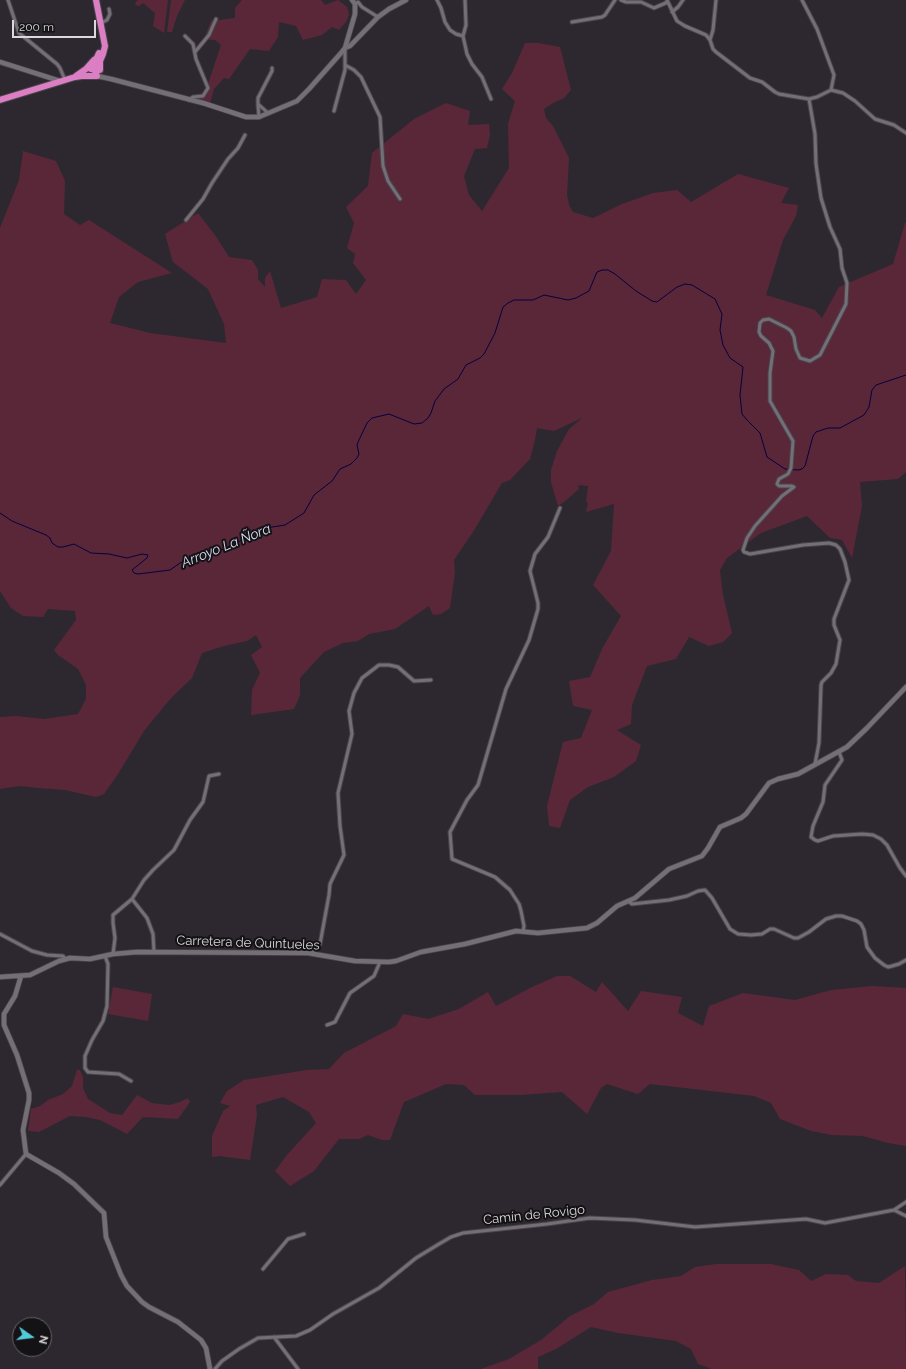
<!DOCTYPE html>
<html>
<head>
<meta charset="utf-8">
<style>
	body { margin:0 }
	#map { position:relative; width:906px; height:1369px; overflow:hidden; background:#2d282f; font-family:Raleway,sans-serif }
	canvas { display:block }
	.north { position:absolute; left:12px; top:1317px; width:40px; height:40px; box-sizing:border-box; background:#141215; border:1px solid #646265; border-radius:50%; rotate:104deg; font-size:11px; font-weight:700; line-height:16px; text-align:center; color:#dcd9dd }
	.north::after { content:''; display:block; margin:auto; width:14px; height:18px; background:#52cbd8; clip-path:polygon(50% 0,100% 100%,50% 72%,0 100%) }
	.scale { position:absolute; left:12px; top:20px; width:84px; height:18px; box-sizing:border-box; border:2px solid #dcd9dd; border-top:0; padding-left:5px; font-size:12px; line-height:14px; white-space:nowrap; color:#dcd9dd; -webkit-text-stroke:3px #141215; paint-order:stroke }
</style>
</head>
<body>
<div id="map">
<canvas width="906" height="1369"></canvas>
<div class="north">N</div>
<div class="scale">200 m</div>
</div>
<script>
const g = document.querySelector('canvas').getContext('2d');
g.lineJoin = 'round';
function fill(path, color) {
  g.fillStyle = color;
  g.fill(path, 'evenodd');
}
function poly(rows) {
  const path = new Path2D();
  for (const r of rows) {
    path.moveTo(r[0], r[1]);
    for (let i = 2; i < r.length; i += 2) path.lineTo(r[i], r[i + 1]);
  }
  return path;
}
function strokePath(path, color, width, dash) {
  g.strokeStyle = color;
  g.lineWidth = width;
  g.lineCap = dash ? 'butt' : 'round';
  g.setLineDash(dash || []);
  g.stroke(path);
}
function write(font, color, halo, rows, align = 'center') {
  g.font = font + ' Raleway,sans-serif';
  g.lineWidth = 4;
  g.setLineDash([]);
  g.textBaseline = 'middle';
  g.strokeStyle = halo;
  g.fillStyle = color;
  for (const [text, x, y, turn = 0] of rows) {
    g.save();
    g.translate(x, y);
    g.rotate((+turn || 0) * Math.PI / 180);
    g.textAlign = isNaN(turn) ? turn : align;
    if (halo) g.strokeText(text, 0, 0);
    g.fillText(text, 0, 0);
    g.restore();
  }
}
fill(poly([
	[138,0,168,0,164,33,153,26,155,13,143,3,139,6,135,5,136,2],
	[171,0,185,0,177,16,172,32,167,32],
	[242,0,321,0,325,5,338,0,347,7,349,15,346,22,339,30,332,27,322,35,303,40,296,26,279,22,278,37,269,51,250,49,229,79,224,78,214,89,210,103,194,98,199,94,204,93,209,81,221,45,215,40,204,39,211,21,235,18,235,8],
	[525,43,538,43,560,47,571,90,564,98,553,103,544,109,546,118,553,126,569,158,567,195,569,205,573,212,593,218,622,204,653,193,677,190,691,202,738,174,789,188,781,203,798,205,796,216,783,240,766,295,815,310,822,318,839,287,893,264,905,223,906,223,906,472,898,479,860,482,862,506,852,558,842,540,830,538,807,516,761,533,727,558,720,570,723,595,732,633,723,642,709,646,689,637,676,659,647,666,632,705,631,724,617,730,641,745,636,761,614,777,588,787,570,800,560,828,549,826,547,806,563,742,581,738,592,710,573,706,569,681,590,677,603,647,621,616,593,585,611,551,614,504,586,512,588,503,586,502,588,486,578,485,579,489,564,502,558,506,551,482,551,470,557,451,569,429,582,418,554,431,537,428,535,440,530,459,510,480,502,483,473,532,454,560,455,572,450,608,441,614,433,615,429,606,395,629,369,634,358,641,343,643,324,652,300,678,300,695,294,709,251,715,252,690,260,673,251,655,262,647,256,635,247,641,224,646,202,653,192,678,171,698,144,731,118,774,104,794,96,797,65,790,39,788,19,786,0,789,0,717,16,716,44,719,78,714,86,699,86,685,78,669,58,655,54,650,76,620,75,611,48,609,43,617,23,616,11,608,0,591,0,228,19,180,23,151,56,161,65,181,64,214,80,225,89,220,172,273,138,282,119,297,110,323,150,333,226,343,224,324,208,289,173,262,165,234,198,213,215,235,229,257,252,260,258,270,258,279,265,287,265,278,270,271,281,308,317,297,322,279,346,280,356,294,366,280,353,263,355,254,347,248,354,223,346,207,368,186,372,153,414,119,446,103,470,111,468,125,489,124,490,135,487,148,475,149,464,176,469,195,482,211,509,168,508,124,515,101,502,89,512,73],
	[557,976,570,976,596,992,602,982,628,1011,641,991,682,997,678,1013,703,1026,709,1006,743,993,795,1000,831,990,873,986,906,988,906,1146,888,1143,863,1136,832,1135,811,1131,780,1119,771,1103,754,1096,650,1084,638,1094,607,1084,601,1088,587,1114,562,1092,520,1095,475,1095,464,1085,446,1084,404,1102,390,1140,382,1140,368,1135,359,1139,339,1139,314,1171,290,1186,275,1171,287,1155,316,1123,309,1112,283,1097,256,1105,257,1115,250,1160,219,1156,212,1157,212,1136,223,1111,230,1106,220,1103,227,1091,244,1080,307,1070,329,1069,344,1053,396,1026,403,1014,428,1019,459,1009,488,992,496,1006,530,988],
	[113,987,152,994,148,1021,108,1014],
	[77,1070,80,1070,83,1077,83,1088,88,1099,110,1113,122,1115,137,1095,152,1103,169,1105,180,1102,188,1098,190,1102,178,1119,143,1117,127,1134,100,1120,86,1117,70,1116,39,1132,28,1131,31,1109,40,1106,48,1100,63,1094,72,1086],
	[716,1264,771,1264,799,1270,811,1281,826,1274,848,1275,856,1281,879,1283,905,1266,906,1369,712,1369,698,1364,691,1349,676,1341,618,1333,591,1327,556,1349,538,1357,538,1369,481,1369,509,1359,541,1340,570,1316,594,1304,608,1292,652,1280,681,1276,695,1267]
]), '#5a2739');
strokePath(poly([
	[0,513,12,521,46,535,50,538,52,543,58,547,63,547,74,544,91,553,109,554,127,558,142,554,148,555,147,558,132,570,134,573,138,574,170,570,180,563,196,556,224,549,266,528,285,525,304,513,314,495,332,481,340,469,351,464,357,458,359,454,357,445,359,440,367,423,372,418,389,414,414,424,422,423,428,418,431,413,435,401,444,389,458,379,466,365,480,358,484,354,495,333,503,307,508,303,514,300,533,300,544,295,568,300,576,298,589,291,597,272,602,270,608,270,615,274,636,291,652,301,657,302,677,287,685,284,692,285,715,299,722,314,720,330,723,345,730,358,743,367,740,395,742,414,747,420,760,433,767,457,785,469,798,470,802,469,805,466,813,436,816,432,828,428,840,428,864,415,869,407,872,390,876,385,906,375]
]), '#060040', 1);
const street = poly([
	[8,0,19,33,57,64,60,68,65,80],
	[437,0,441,8,445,22,450,30,456,34,463,36,467,54,472,64,482,77,491,99],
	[621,0,626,2,641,2,654,8,668,2],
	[667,0,677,21,685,26,706,35,710,40,713,49,716,52,750,78,762,82,775,92,779,94,809,99,817,97,831,90,843,93,855,101,875,119,894,125,906,133],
	[802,0,817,29,834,75,831,90],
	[355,4,358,2,362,7,378,17],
	[672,12,678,7,683,0],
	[572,22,602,17,605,15,615,0],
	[101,23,107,20,110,14,109,9],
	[185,36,193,44,196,59,208,88,203,96,193,97,189,100],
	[463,36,466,25,465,0],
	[710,40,713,30,716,0],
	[195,52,209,35,216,19],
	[345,65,354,70,361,77,380,117,383,166,388,181,400,199],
	[809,99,815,134,816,164,821,198,830,227,840,249,842,268,847,283,846,304,820,355,810,361,800,358,796,349,794,337,791,331,787,328,769,319,763,320,760,323,759,332,761,336,769,343,773,351,770,373,770,401,793,441,791,468,788,474,779,479,777,484,779,486,792,486,794,487,782,496,755,526,747,538,743,550,744,552,750,554,803,545,829,543,836,545,840,549,845,562,849,580,834,619,834,625,840,640,836,664,831,673,822,682,821,685,819,743,815,764],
	[258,105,259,117],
	[334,111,345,70,345,50],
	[268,113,258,104,258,98,272,71,272,68],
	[186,220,203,199,212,183,228,159,238,148,245,135],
	[839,752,842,760,825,785,823,802,813,826,811,837,815,840,818,841,833,836,862,834,873,835,881,839,887,845,900,868,906,876],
	[132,899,147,918,153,934,154,952],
	[628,901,632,904,669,900,687,896,698,891,705,890,712,898,730,929,738,934,751,935,762,934,770,929,774,929,794,938,798,938,809,932,826,919,836,916,842,916,857,921,861,924,864,930,867,947,875,958,884,965,888,967,892,966,899,964,906,960],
	[523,932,524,926,521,911,519,904,510,890,495,877,452,859,450,832,467,800,478,785,506,689,529,640,538,609,538,603,530,571,535,554,548,537,560,508],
	[0,934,32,951,47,955,63,956,65,959],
	[309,953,317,948,320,944,329,895,330,884,344,855,340,826,338,793,352,734,349,711,354,693,362,678,379,665,389,665,398,667,414,681,431,680],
	[113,954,115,938,113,923,113,915,132,899,144,880,153,870,174,850,190,820,203,802,209,776,219,774],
	[105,956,108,964,107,1006,103,1021,92,1040,85,1056,85,1068,88,1072,119,1074,131,1081],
	[327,1025,335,1022,350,993,374,976,380,962],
	[0,1185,26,1154],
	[894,1210,906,1216],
	[263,1269,288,1239,304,1234],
	[274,1337,298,1369],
	[215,1369,222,1361,239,1349,258,1338,296,1336,310,1330,333,1314,379,1288,416,1258,439,1244,451,1237,463,1233,547,1224,590,1218,635,1220,695,1227,806,1219,825,1223,894,1210,906,1202]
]);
const secondary = poly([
	[345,48,350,46,378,17,389,9,406,0],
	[0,62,60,81],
	[97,76,111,79,203,103,246,117,259,117,297,101,309,89,341,53,345,48,355,14,355,4,352,0],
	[21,976,15,996,4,1014,4,1025,17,1055,29,1093,29,1100,23,1130,26,1154,59,1173,74,1184,104,1213,106,1237,121,1275,127,1286,142,1302,149,1307,178,1322,201,1340,206,1348,210,1369],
	[0,977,30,975,59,961,70,958,90,959,113,954,137,952,308,953,355,961,389,962,396,961,421,952,465,944,516,931,538,933,587,928,597,923,617,906,635,898,669,869,702,856,708,848,720,827,741,818,746,814,769,783,778,779,798,774,847,747,867,728,906,687]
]);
const highway = poly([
	[96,0,105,46,103,54,100,61],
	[91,69,100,70,100,61],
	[76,76,86,69,94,60],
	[0,100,75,77,82,76,97,76,94,69,94,64,99,53]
]);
strokePath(street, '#49454a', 5);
strokePath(secondary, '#49454a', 6);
strokePath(highway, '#49454a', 8);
strokePath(street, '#746f77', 3);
strokePath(secondary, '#746f77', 4.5);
strokePath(highway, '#db7ec3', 6);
write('13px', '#dcd9dd', '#141215', [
	["Carretera de Quintueles",248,943,2],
	["Camín de Rovigo",534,1215,-6]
]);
write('italic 14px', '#d7def3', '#141215', [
	["Arroyo La Ñora",226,546,-22]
]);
</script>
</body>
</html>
